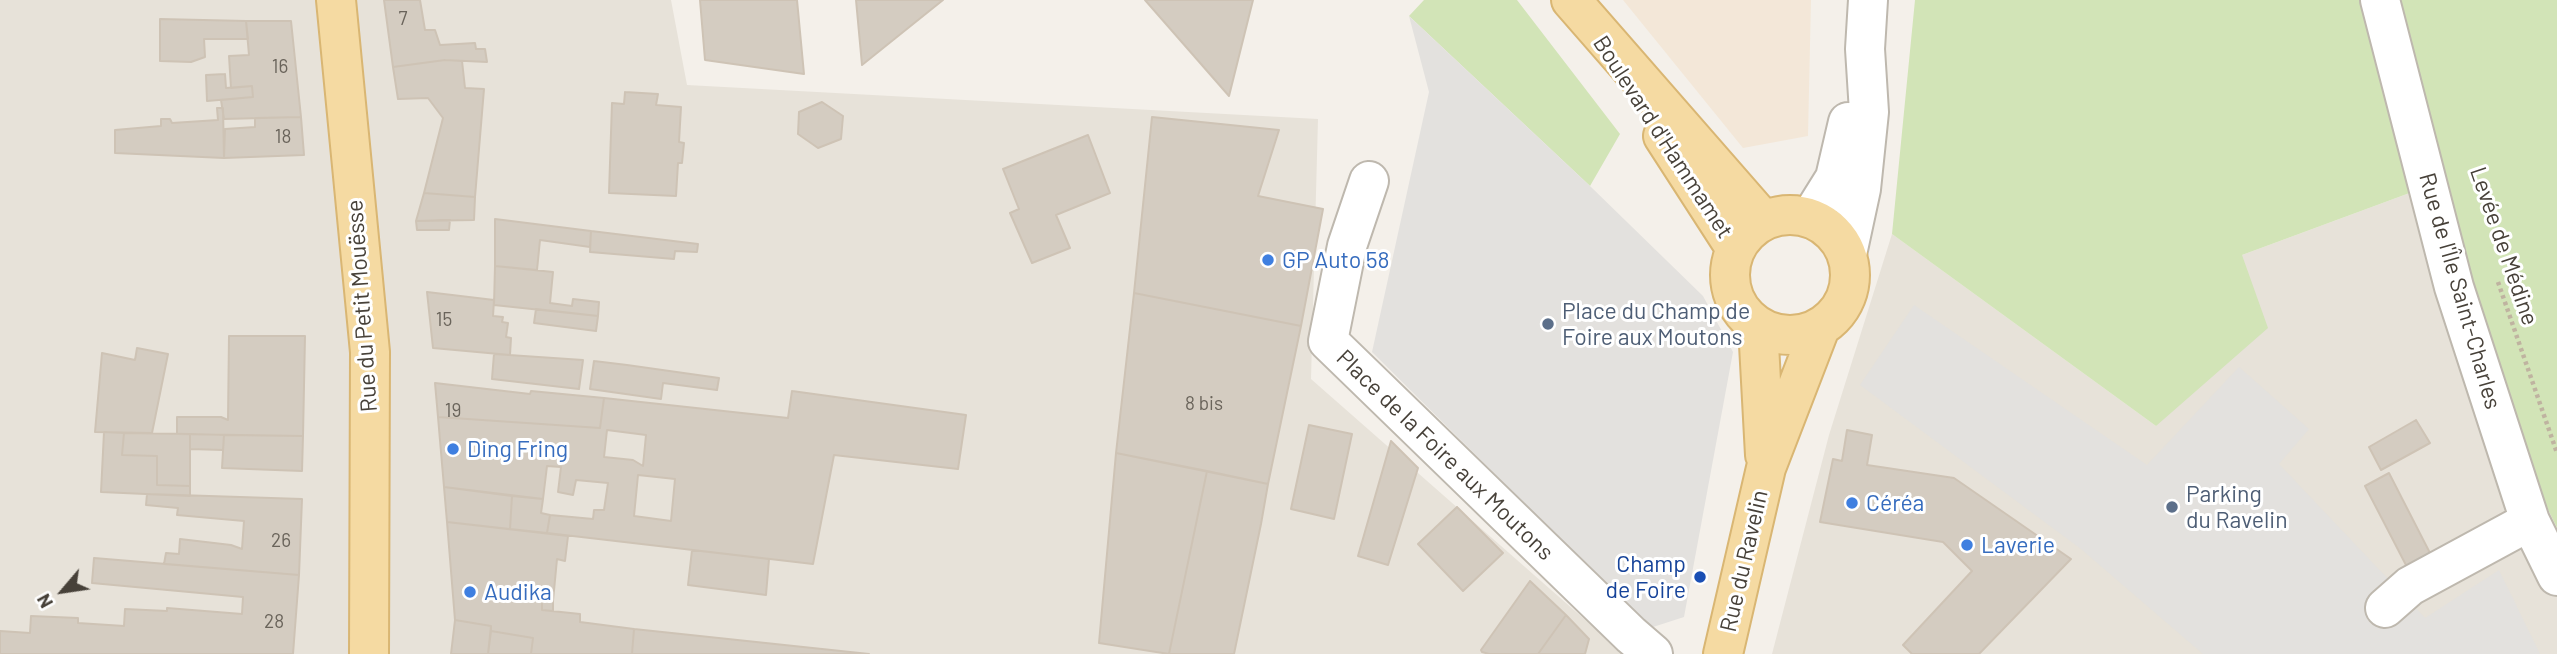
<!DOCTYPE html>
<html>
<head>
<meta charset="utf-8">
<style>
	body { margin:0 }
	#map { position:relative; width:2557px; height:654px; overflow:hidden; background:#f4f0ea; font-family:Barlow,sans-serif }
	canvas { display:block }
	.north { position:absolute; left:28px; top:556px; width:70px; height:70px; -webkit-text-stroke:5px #fff; paint-order:stroke; rotate:241deg; font-size:19px; font-weight:700; line-height:28px; text-align:center; color:#474139 }
	.north::after { content:''; display:block; margin:auto; width:24px; height:32px; background:#474139; clip-path:polygon(50% 0,100% 100%,50% 72%,0 100%) }
</style>
</head>
<body>
<div id="map">
<canvas width="2557" height="654"></canvas>
<div class="north">N</div>
</div>
<script>
const g = document.querySelector('canvas').getContext('2d');
g.lineJoin = 'round';
function fill(path, color) {
  g.fillStyle = color;
  g.fill(path, 'evenodd');
}
function poly(rows) {
  const path = new Path2D();
  for (const r of rows) {
    if (r.length === 3) {
      path.moveTo(r[0] + r[2], r[1]);
      path.arc(r[0], r[1], r[2], 0, 2 * Math.PI);
      continue;
    }
    path.moveTo(r[0], r[1]);
    for (let i = 2; i < r.length; i += 2) path.lineTo(r[i], r[i + 1]);
  }
  return path;
}
function strokePath(path, color, width, dash) {
  g.strokeStyle = color;
  g.lineWidth = width;
  g.lineCap = dash ? 'butt' : 'round';
  g.setLineDash(dash || []);
  g.stroke(path);
}
function write(font, color, halo, rows, align = 'center') {
  g.font = font + ' Barlow,sans-serif';
  g.lineWidth = 6;
  g.setLineDash([]);
  g.textBaseline = 'middle';
  g.strokeStyle = halo;
  g.fillStyle = color;
  for (const [text, x, y, turn = 0] of rows) {
    g.save();
    g.translate(x, y);
    g.rotate((+turn || 0) * Math.PI / 180);
    g.textAlign = isNaN(turn) ? turn : align;
    if (halo) g.strokeText(text, 0, 0);
    g.fillText(text, 0, 0);
    g.restore();
  }
}
fill(poly([
	[0,0,671,0,687,85,1318,119,1311,379,1624,654,0,654],
	[2442,181,2541,495,2557,528,2557,654,1772,654,1829,435,1892,234,2156,426,2242,255]
]), '#e7e2d9');
fill(poly([
	[1623,0,1811,0,1808,136,1743,148]
]), '#f3e7d8');
fill(poly([
	[1424,0,1517,0,1620,134,1590,186,1409,16],
	[1915,0,2557,0,2557,528,2541,495,2442,181,2242,255,2268,328,2156,426,1892,234]
]), '#d2e4b7');
fill(poly([
	[1409,16,1590,186,1703,296,1733,352,1684,617,1650,628,1372,352,1429,92],
	[1914,305,2147,465,2239,367,2309,429,2279,464,2425,618,2499,570,2540,654,2203,654,2081,549,1860,385]
]), '#e3e1de');
const building = poly([
	[384,0,420,0,425,30,435,30,440,45,475,43,476,49,485,49,487,62,445,60,393,67,384,0],
	[700,0,797,0,804,74,705,60,700,0],
	[856,0,943,0,862,65,856,0],
	[1145,0,1253,0,1229,96,1145,0],
	[160,19,246,21,248,39,204,39,205,57,191,62,160,61,160,19],
	[246,21,291,21,301,117,224,119,221,100,253,97,252,86,231,88,229,56,249,55,246,21],
	[445,60,462,61,465,88,484,89,475,197,424,193,443,118,428,98,398,99,393,67,445,60],
	[225,74,226,88,252,86,253,97,207,101,206,75,225,74],
	[625,92,658,94,656,105,681,107,679,142,684,143,682,163,678,163,676,196,609,193,612,103,624,104,625,92],
	[822,102,843,116,841,139,818,148,798,134,799,112,822,102],
	[217,108,223,108,224,158,115,153,115,130,161,126,161,119,170,119,172,123,218,120,217,108],
	[301,117,304,155,224,158,225,129,255,127,255,118,301,117],
	[1152,117,1279,130,1258,196,1323,209,1301,326,1134,293,1152,117],
	[1088,135,1110,193,1056,215,1070,248,1032,263,1010,213,1019,209,1003,169,1088,135],
	[424,193,475,197,474,220,416,221,424,193],
	[495,219,591,231,590,247,540,240,537,270,495,266,495,219],
	[450,220,449,230,417,230,416,221,450,220],
	[591,231,698,244,697,252,675,251,674,259,590,252,591,231],
	[495,266,553,272,550,303,572,306,573,299,599,302,598,316,494,305,495,266],
	[427,292,494,300,493,316,503,317,502,322,508,323,506,337,511,338,510,355,433,348,427,292],
	[1134,293,1301,326,1268,484,1116,453,1134,293],
	[536,309,598,316,596,331,534,323,536,309],
	[229,336,305,336,303,436,177,434,177,417,221,417,228,420,229,336],
	[137,348,168,354,152,433,95,432,102,353,135,360,137,348],
	[494,354,583,360,579,389,492,379,494,354],
	[594,361,627,365,719,378,717,390,663,383,661,399,590,389,594,361],
	[435,383,530,394,531,391,604,398,600,428,438,417,435,383],
	[792,391,966,415,958,469,834,455,813,564,547,533,550,515,593,519,594,510,604,510,608,483,576,480,573,495,558,492,561,467,547,466,543,499,444,487,438,417,600,428,604,398,788,418,792,391],
	[607,430,646,435,643,466,633,460,604,457,607,430],
	[638,475,675,479,671,521,634,516,638,475],
	[2416,420,2430,443,2381,470,2369,447,2416,420],
	[1309,425,1352,434,1334,519,1291,509,1309,425],
	[1847,430,1872,435,1867,465,1954,478,2071,559,1979,654,1912,654,1903,645,1972,571,1943,542,1820,522,1833,459,1842,461,1847,430],
	[104,432,124,433,122,455,157,456,157,485,190,486,190,496,101,492,104,432],
	[124,433,190,434,190,486,157,485,157,456,122,455,124,433],
	[190,434,224,435,223,450,190,449,190,434],
	[224,435,303,436,302,471,222,468,224,435],
	[1391,441,1418,468,1388,565,1358,556,1391,441],
	[1116,453,1207,471,1169,654,1099,643,1116,453],
	[1207,471,1268,484,1261,524,1234,654,1169,654,1207,471],
	[2389,473,2431,555,2407,567,2365,486,2389,473],
	[444,487,512,496,510,529,447,522,444,487],
	[147,494,302,499,299,575,164,564,166,553,179,554,180,539,231,545,242,549,244,521,177,515,178,508,146,505,147,494],
	[512,496,543,499,541,513,550,515,547,533,510,529,512,496],
	[1457,507,1503,553,1463,591,1418,544,1457,507],
	[447,522,568,536,565,561,557,559,553,601,542,599,542,610,580,614,580,622,634,629,632,654,531,654,533,638,491,631,491,626,455,620,447,522],
	[692,550,769,559,766,595,688,585,692,550],
	[94,558,299,575,293,654,0,654,0,631,30,633,31,616,78,618,78,623,124,626,125,609,167,611,167,608,242,614,243,597,92,583,94,558],
	[1530,581,1566,615,1538,654,1489,654,1482,652,1481,650,1530,581],
	[542,599,553,601,553,611,542,610,542,599],
	[1566,615,1589,639,1585,654,1538,654,1566,615],
	[455,620,491,626,488,654,451,654,455,620],
	[634,629,869,654,632,654,634,629],
	[491,631,533,638,531,654,488,654,491,631]
]);
fill(building, '#d4ccc1');
strokePath(building, '#cec3b5', 2);
const minor = poly([
	[2380,0,2454,287,2530,521,2557,576],
	[1369,181,1347,246,1328,341,1631,635,1653,654],
	[1810,218,1835,178,1848,122],
	[1847,254,1861,189,1869,112,1865,49,1868,0],
	[2385,608,2410,586,2530,521]
]);
const major = poly([
	[336,0,370,352,369,654],
	[1571,0,1764,221],
	[1663,136,1736,249],
	[1790,275,60],
	[1758,326,1765,455],
	[1723,654,1766,468,1820,328]
]);
strokePath(minor, '#beb8ae', 42);
strokePath(major, '#d9b673', 42);
strokePath(poly([
	[2498,282,2557,453]
]), '#bfb3a0', 4.5, [3.5, 3.5]);
strokePath(minor, '#fff', 38);
strokePath(major, '#f5daa2', 38);
for (const [x, y, r, color] of [
	[1268,260,7,"#3f7fe0"],
	[1548,324,7,"#5c6f8a"],
	[453,449,7,"#3f7fe0"],
	[1852,503,7,"#3f7fe0"],
	[2172,507,7,"#5c6f8a"],
	[1967,545,7,"#3f7fe0"],
	[1700,577,7,"#1a4fb4"],
	[470,592,7,"#3f7fe0"]
]) {
  const dot = new Path2D();
  dot.arc(x, y, r, 0, 2 * Math.PI);
  g.fillStyle = color;
  g.fill(dot);
  strokePath(dot, '#fff', 2.5);
}
write('19px', '#6a645b', null, [
	["7",403,19],
	["16",280,67],
	["18",283,137],
	["15",444,320],
	["8 bis",1204,404],
	["19",453,411],
	["26",281,541],
	["28",274,622]
]);
write('23px', '#474139', '#fff', [
	["Boulevard d'Hammamet",1663,137,57],
	["Levée de Médine",2504,246,71],
	["Rue de l'Île Saint-Charles",2460,291,74],
	["Rue du Petit Mouësse",362,306,-94],
	["Place de la Foire aux Moutons",1445,455,44],
	["Rue du Ravelin",1744,561,-77]
]);
write('23px', '#366cbe', '#fff', [
	["GP Auto 58",1282,260],
	["Ding Fring",467,449],
	["Céréa",1866,503],
	["Laverie",1981,545],
	["Audika",484,592]
], 'left');
write('23px', '#4e5e75', '#fff', [
	["Place du Champ de",1562,311],
	["Foire aux Moutons",1562,337],
	["Parking",2186,494],
	["du Ravelin",2186,520]
], 'left');
write('23px', '#164399', '#fff', [
	["Champ",1686,564],
	["de Foire",1686,590]
], 'right');
</script>
</body>
</html>
